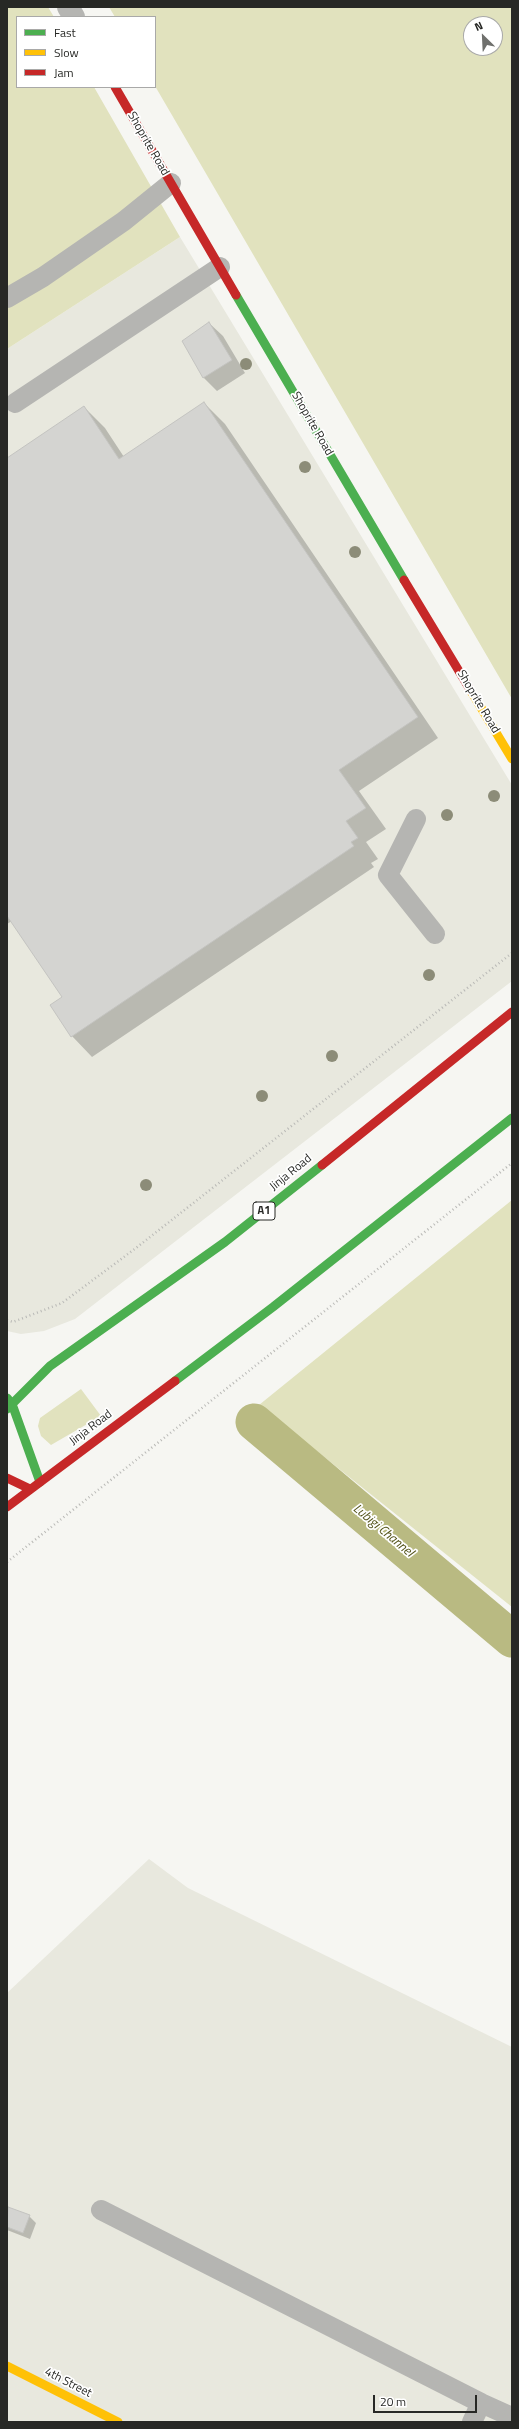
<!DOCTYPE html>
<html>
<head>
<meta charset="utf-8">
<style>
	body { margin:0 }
	#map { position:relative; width:519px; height:2429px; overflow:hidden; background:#f6f6f2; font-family:"Titillium Web",sans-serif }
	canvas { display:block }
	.frame { position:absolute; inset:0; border:8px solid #272825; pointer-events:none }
	.legend { position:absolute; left:16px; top:16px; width:140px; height:72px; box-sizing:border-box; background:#fff; border:1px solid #a9a9a8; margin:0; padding:5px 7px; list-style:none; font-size:12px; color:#272825 }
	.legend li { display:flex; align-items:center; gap:8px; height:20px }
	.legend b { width:20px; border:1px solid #a9a9a8 }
	.north { position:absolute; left:463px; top:16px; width:40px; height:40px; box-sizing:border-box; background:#fff; border:1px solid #a9a9a8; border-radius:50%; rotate:336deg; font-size:11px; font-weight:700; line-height:16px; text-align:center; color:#272825 }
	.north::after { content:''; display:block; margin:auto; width:14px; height:18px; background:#6f706d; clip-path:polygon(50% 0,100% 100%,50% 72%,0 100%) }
	.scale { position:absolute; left:373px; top:2395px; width:104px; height:18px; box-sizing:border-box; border:2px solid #272825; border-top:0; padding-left:5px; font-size:12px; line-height:14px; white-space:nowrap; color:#272825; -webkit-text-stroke:3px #fff; paint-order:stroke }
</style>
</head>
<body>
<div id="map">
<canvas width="519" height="2429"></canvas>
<div class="frame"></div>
<ul class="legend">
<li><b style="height:5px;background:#4caf50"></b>Fast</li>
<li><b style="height:5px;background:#ffc107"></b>Slow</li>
<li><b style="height:5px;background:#c62828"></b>Jam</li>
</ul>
<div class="north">N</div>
<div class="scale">20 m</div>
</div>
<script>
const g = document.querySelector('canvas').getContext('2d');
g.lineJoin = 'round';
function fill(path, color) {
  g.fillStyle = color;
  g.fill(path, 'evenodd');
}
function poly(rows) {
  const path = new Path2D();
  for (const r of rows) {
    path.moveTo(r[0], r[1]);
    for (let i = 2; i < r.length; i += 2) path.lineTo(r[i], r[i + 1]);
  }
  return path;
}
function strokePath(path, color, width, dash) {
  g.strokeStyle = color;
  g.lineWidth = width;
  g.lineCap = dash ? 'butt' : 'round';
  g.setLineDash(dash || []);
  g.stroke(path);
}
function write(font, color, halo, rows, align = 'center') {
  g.font = font + ' "Titillium Web",sans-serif';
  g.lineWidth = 3.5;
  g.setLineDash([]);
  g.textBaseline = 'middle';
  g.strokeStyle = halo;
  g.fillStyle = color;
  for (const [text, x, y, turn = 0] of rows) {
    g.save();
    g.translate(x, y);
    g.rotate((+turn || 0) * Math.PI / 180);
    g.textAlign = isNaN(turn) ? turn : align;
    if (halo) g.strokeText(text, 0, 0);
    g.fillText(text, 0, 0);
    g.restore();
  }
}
fill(poly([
	[180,237,512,785,512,981,75,1319,44,1331,21,1334,7,1331,7,349],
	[149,1859,188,1888,512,2047,512,2422,7,2422,7,1993]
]), '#e8e8de');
fill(poly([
	[7,7,48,7,54,17,17,17,17,87,94,87,180,237,7,349],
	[109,7,512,7,512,699,155,86,155,17,115,17],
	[471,24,495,24,495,48,471,48],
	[512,1200,512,1607,259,1405],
	[81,1389,101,1416,51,1445,41,1436,38,1426,40,1418]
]), '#e1e2be');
fill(poly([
	[209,323,223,336,245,373,217,391,203,377],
	[204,403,225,424,438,738,359,791,386,829,366,842,378,859,371,863,374,867,92,1057,72,1036,63,997,12,921,7,924,7,459,84,407,105,428,124,457],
	[9,2208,29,2216,36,2223,30,2239,7,2230]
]), '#0003');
strokePath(poly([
	[254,1422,512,1639]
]), '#b9ba82', 37);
const building = poly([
	[209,322,232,360,203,378,182,341,209,322],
	[204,402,418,717,339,770,366,808,346,821,358,838,351,842,354,846,71,1037,50,1005,62,997,7,916,7,458,84,406,119,459,204,402],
	[8,2207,30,2215,23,2233,7,2227,8,2207]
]);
fill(building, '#d4d4d1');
strokePath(building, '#c4c4c1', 1);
strokePath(poly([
	[7,1320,13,1322,62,1303,136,1248,512,953],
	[7,1562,512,1163]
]), '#b9b9b6', 2.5, [1, 3]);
strokePath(poly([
	[7,298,43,277,124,221,171,183],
	[15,403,220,267],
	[416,819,388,875,435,934],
	[101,2210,481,2403,472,2422],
	[481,2403,512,2417]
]), '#b5b5b2', 20);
strokePath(poly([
	[68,7,74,17]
]), '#b5b5b2', 22);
strokePath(poly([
	[236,295,404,580],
	[175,1381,273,1307,512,1118],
	[7,1398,12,1404,40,1482],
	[7,1409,50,1366,225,1242,322,1165]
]), '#4caf50', 9);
strokePath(poly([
	[471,691,512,759],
	[7,2366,118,2422]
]), '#ffc107', 9);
strokePath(poly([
	[115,87,236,295],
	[404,580,471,691],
	[322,1165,512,1012],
	[7,1478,30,1489],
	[7,1507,175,1381]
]), '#c62828', 9);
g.fillStyle = '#8c8c78';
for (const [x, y] of [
	[246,364],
	[305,467],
	[355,552],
	[494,796],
	[447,815],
	[429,975],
	[332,1056],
	[262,1096],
	[146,1185]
]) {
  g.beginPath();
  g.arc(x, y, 6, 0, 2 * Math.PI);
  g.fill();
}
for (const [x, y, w] of [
	[264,1211,22]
]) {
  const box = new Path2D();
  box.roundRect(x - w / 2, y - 9, w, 18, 3);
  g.fillStyle = '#fff';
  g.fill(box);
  strokePath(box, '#272825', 1);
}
write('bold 11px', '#272825', null, [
	["A1",264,1211]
]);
write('12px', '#272825', '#fff', [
	["Shoprite Road",148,144,60],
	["Shoprite Road",312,424,60],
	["Shoprite Road",478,702,59],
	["Jinja Road",291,1173,-39],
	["Jinja Road",91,1428,-37],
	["4th Street",68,2383,27]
]);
write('italic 13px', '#535319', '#fff', [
	["Lubigi Channel",383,1531,40]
]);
</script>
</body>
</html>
